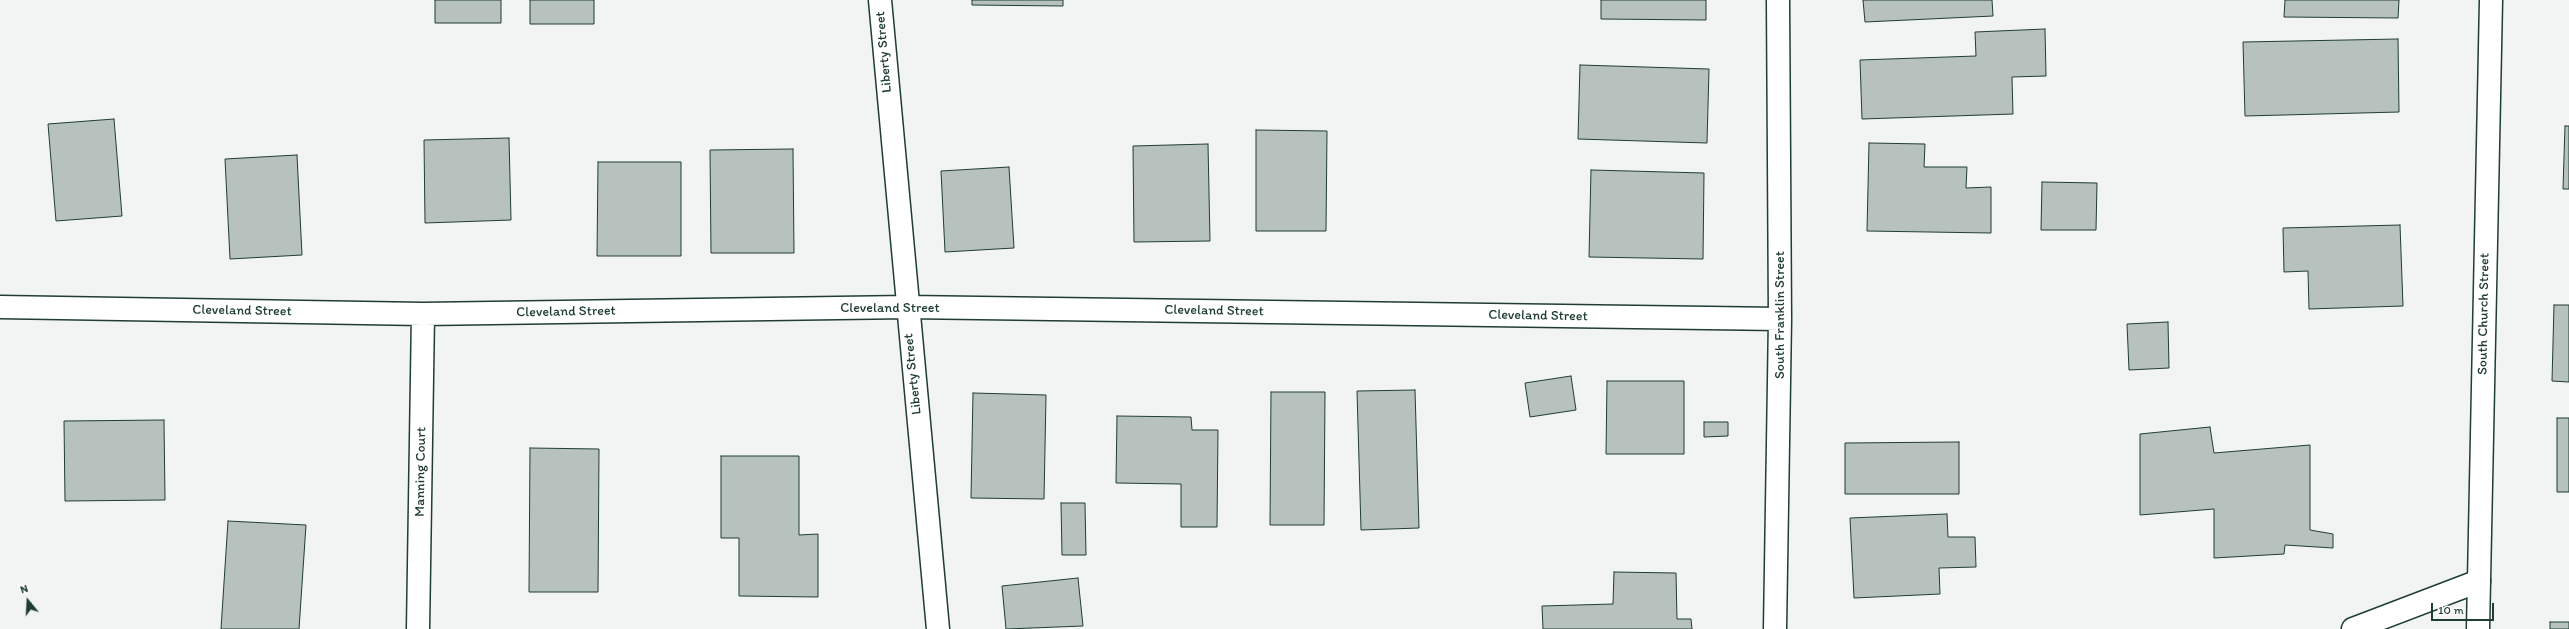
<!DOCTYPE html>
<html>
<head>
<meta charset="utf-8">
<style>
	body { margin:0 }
	#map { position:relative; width:2569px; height:629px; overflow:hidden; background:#f2f3f3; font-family:Itim,sans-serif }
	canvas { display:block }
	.north { position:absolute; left:8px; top:581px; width:40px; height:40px; -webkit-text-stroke:3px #fff; paint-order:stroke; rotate:342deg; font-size:11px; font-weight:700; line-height:16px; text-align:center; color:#1f3d34 }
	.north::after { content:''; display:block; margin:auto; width:14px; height:18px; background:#1f3d34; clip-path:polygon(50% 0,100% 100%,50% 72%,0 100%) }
	.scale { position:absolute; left:2431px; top:603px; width:63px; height:18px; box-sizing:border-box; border:2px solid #1f3d34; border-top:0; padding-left:5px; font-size:12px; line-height:14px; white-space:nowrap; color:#1f3d34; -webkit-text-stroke:3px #fff; paint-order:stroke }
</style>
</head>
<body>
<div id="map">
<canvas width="2569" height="629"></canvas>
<div class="north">N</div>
<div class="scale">10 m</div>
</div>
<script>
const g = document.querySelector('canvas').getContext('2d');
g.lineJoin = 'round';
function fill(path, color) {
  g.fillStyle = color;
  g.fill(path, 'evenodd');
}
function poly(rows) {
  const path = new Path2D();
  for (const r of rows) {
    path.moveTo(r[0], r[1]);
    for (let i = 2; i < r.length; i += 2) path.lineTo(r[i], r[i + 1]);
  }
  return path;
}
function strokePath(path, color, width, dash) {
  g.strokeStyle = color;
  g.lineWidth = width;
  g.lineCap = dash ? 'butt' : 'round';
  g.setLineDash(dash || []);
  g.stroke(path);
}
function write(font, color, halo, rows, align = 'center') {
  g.font = font + ' Itim,sans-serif';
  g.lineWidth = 3.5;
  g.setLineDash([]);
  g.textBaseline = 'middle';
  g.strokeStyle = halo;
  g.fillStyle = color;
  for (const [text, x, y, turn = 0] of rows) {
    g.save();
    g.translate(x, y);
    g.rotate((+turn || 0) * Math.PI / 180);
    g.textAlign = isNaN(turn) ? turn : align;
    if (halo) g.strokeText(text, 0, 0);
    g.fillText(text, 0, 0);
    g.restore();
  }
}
const building = poly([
	[435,0,501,0,501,23,435,23,435,0],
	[530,0,594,0,594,24,530,24,530,0],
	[972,0,1063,0,1063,6,972,5,972,0],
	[1601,0,1706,0,1706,20,1601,19,1601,0],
	[1863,0,1992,0,1993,16,1865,22,1863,0],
	[2285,0,2399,0,2398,18,2284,17,2285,0],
	[2045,29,2046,76,2012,77,2013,114,1862,119,1860,60,1976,56,1975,32,2045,29],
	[2398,39,2399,112,2245,116,2243,42,2398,39],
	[1580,65,1709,69,1707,143,1578,139,1580,65],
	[114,119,122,216,56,221,48,124,114,119],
	[2565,126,2569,126,2569,189,2563,189,2565,126],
	[1256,130,1327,131,1326,231,1256,231,1256,130],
	[509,138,511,220,425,223,424,140,509,138],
	[1869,143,1925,144,1924,167,1967,167,1966,188,1991,187,1991,233,1867,231,1869,143],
	[1208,144,1210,241,1134,242,1133,146,1208,144],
	[793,149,794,253,711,253,710,150,793,149],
	[297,155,302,255,230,259,225,159,297,155],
	[598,162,681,162,681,256,597,256,598,162],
	[1009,167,1014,248,945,252,941,171,1009,167],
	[1591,170,1704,173,1703,259,1589,257,1591,170],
	[2042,182,2097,183,2096,230,2041,230,2042,182],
	[2400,225,2403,306,2309,309,2308,271,2284,272,2283,228,2400,225],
	[2554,305,2569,305,2569,382,2552,381,2554,305],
	[2168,322,2169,368,2129,370,2127,324,2168,322],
	[1571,376,1576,410,1530,417,1525,383,1571,376],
	[1607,381,1684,381,1684,454,1606,454,1607,381],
	[1415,390,1419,528,1361,530,1357,391,1415,390],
	[1271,392,1325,392,1324,525,1270,525,1271,392],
	[973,393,1046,395,1044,499,971,498,973,393],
	[1117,416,1191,417,1192,430,1218,430,1217,527,1181,527,1181,484,1116,483,1117,416],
	[2557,418,2569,418,2569,492,2557,492,2557,418],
	[164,420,165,500,65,501,64,421,164,420],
	[1704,422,1728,422,1728,436,1704,437,1704,422],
	[2210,427,2214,453,2310,445,2310,530,2333,534,2333,548,2285,545,2284,554,2214,558,2214,509,2140,515,2140,434,2210,427],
	[1959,442,1959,494,1845,494,1845,443,1959,442],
	[530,448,599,449,598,592,529,592,530,448],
	[721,456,799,456,799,535,818,534,818,597,739,596,739,538,721,538,721,456],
	[1061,503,1085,503,1086,555,1062,555,1061,503],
	[1947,514,1948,537,1975,537,1976,567,1939,568,1940,594,1854,598,1850,518,1947,514],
	[228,521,306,525,299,629,221,629,228,521],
	[1614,572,1676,573,1677,619,1691,619,1692,629,1543,629,1542,606,1613,604,1614,572],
	[1078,578,1083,626,1006,629,1002,586,1078,578],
	[2550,622,2569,622,2569,629,2550,629,2550,622]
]);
fill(building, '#b7c1bd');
strokePath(building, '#1f3d34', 1);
const minor = poly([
	[880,0,938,629],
	[0,307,423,314,907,307,1780,319],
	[418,629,423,314],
	[1775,629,1780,319,1778,0],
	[2353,629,2479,581]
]);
const primary = poly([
	[2478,629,2491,0]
]);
strokePath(minor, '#1f3d34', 25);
strokePath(primary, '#1f3d34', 25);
strokePath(minor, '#fff', 22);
strokePath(primary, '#fff', 22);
write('14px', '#1f3d34', '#fff', [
	["Liberty Street",884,52,-95],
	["Cleveland Street",890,308],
	["Cleveland Street",242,311,1],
	["Cleveland Street",1214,311,1],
	["Cleveland Street",566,312,-1],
	["South Church Street",2484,314,-89],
	["South Franklin Street",1780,315,-90],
	["Cleveland Street",1538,316,1],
	["Liberty Street",913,374,-96],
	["Manning Court",421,472,-89]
]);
</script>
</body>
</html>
